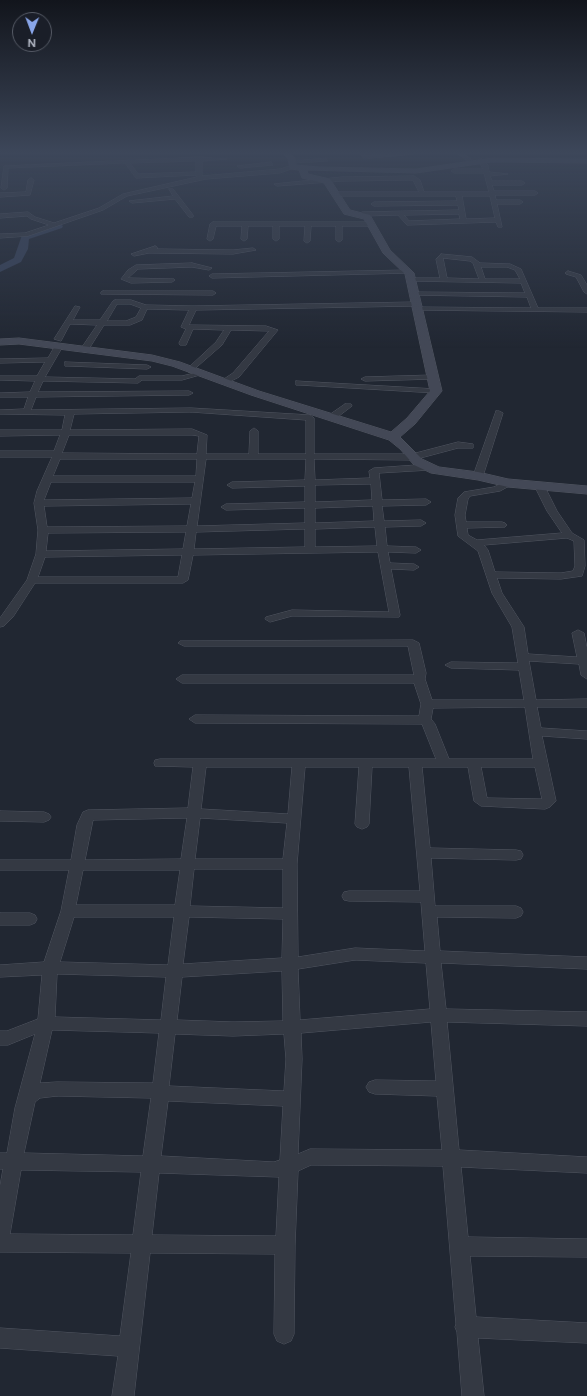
<!DOCTYPE html>
<html>
<head>
<meta charset="utf-8">
<style>
	body { margin:0 }
	#map { position:relative; width:587px; height:1396px; overflow:hidden; background:#212732; font-family:"Public Sans",sans-serif }
	canvas { display:block }
	.north { position:absolute; left:12px; top:12px; width:40px; height:40px; box-sizing:border-box; background:#1a1e28; border:1px solid #555a65; border-radius:50%; rotate:181deg; font-size:11px; font-weight:700; line-height:16px; text-align:center; color:#aeb3c0 }
	.north::after { content:''; display:block; margin:auto; width:14px; height:18px; background:#89a6ea; clip-path:polygon(50% 0,100% 100%,50% 72%,0 100%) }
</style>
</head>
<body>
<div id="map">
<canvas width="587" height="1396"></canvas>
<div class="north">N</div>
</div>
<script>
const g = document.querySelector('canvas').getContext('2d');
g.lineJoin = 'round';
function poly(rows) {
  const path = new Path2D();
  for (const r of rows) {
    path.moveTo(r[0], r[1]);
    for (let i = 2; i < r.length; i += 2) path.lineTo(r[i], r[i + 1]);
  }
  return path;
}
function fill(path, color) {
  g.fillStyle = color;
  g.fill(path, 'evenodd');
}
function strokePath(path, color, width, dash) {
  g.strokeStyle = color;
  g.lineWidth = width;
  g.lineCap = dash ? 'butt' : 'round';
  g.setLineDash(dash || []);
  g.stroke(path);
}
fill(poly([
	[59,223,63,226,62,228,29,239,28,249,21,262,0,272,0,265,14,258,22,235,59,223]
]), '#364158');
const street = poly([
	[0,152,48,152,0,154,0,152],
	[359,152,364,152,366,155,433,152,364,159,359,152],
	[455,152,461,152,474,161,469,162,455,152],
	[199,157,227,159,202,161,202,176,280,169,293,165,296,167,280,173,206,179,127,196,103,210,28,236,0,238,0,234,25,233,49,225,31,219,27,216,0,218,0,214,28,212,35,217,54,223,99,208,123,194,197,177,196,175,136,178,125,163,8,168,7,188,4,190,1,188,4,166,199,157],
	[196,161,196,172,138,174,130,163,196,161],
	[326,158,328,161,292,163,289,161,326,158],
	[481,158,488,165,489,172,508,174,490,176,492,181,522,181,525,183,522,185,492,185,494,191,535,191,538,193,535,195,495,195,496,200,520,200,523,202,520,204,497,204,502,227,498,227,496,222,407,225,398,215,362,216,359,214,362,212,459,210,458,205,374,206,371,204,374,202,457,201,456,196,336,196,333,194,336,192,419,192,413,180,342,181,277,186,274,184,342,177,414,176,420,180,424,192,489,192,484,173,454,173,451,171,454,169,483,169,478,160,481,158],
	[462,196,490,196,495,218,466,219,462,196],
	[459,214,460,219,409,221,404,215,459,214],
	[271,162,273,165,240,168,237,166,271,162],
	[31,178,34,180,30,195,0,197,0,193,26,192,28,180,31,178],
	[169,189,173,189,193,215,193,217,189,217,175,199,132,203,129,201,173,196,169,189],
	[213,222,371,222,374,224,371,226,342,226,342,240,339,242,336,240,336,226,311,226,310,241,307,243,304,241,305,226,279,226,279,239,276,241,273,239,273,226,248,226,247,239,244,241,241,239,242,226,216,226,213,239,210,241,207,239,210,224,213,222],
	[155,246,157,247,157,249,233,250,253,248,256,250,233,254,149,253,134,256,131,254,155,246],
	[441,254,472,257,480,263,510,264,521,269,538,308,587,308,587,312,414,310,414,308,416,307,531,308,527,297,411,295,410,294,413,292,525,293,521,283,409,281,409,279,411,278,440,278,436,259,441,254],
	[443,258,470,261,473,263,479,279,447,278,443,258],
	[481,267,507,267,515,270,520,279,485,279,481,267],
	[192,263,212,268,209,270,192,267,138,269,128,278,174,279,175,280,172,282,131,283,121,279,128,270,136,265,192,263],
	[408,270,411,272,410,273,212,278,209,276,212,274,408,270],
	[568,271,581,275,587,285,587,294,584,292,576,277,566,274,565,273,568,271],
	[103,291,213,291,216,293,213,295,101,294,101,292,103,291],
	[115,300,131,300,146,305,193,306,415,302,418,304,415,306,196,310,189,325,266,326,278,330,239,377,227,383,223,381,224,379,233,373,269,331,231,330,222,345,191,372,188,372,188,368,216,342,224,330,193,329,186,345,180,345,179,343,186,329,181,327,189,310,147,309,142,320,130,325,104,325,87,352,84,352,80,350,97,325,70,324,61,341,54,339,75,306,80,307,73,320,100,320,113,301,115,300],
	[117,304,130,304,141,308,136,317,126,321,107,321,117,304],
	[56,344,63,346,45,377,135,379,139,376,182,376,203,371,207,373,182,380,142,380,138,383,43,381,38,392,189,391,193,393,189,395,36,397,31,410,191,408,310,415,314,418,314,454,412,454,458,442,473,444,473,448,458,448,413,460,314,459,315,480,370,478,369,471,374,468,430,464,435,467,430,470,379,473,382,500,426,499,431,502,426,505,382,506,384,521,421,520,426,523,421,526,385,527,387,546,416,547,421,550,416,553,388,552,390,563,414,564,419,567,414,570,391,569,400,615,399,617,292,616,270,622,265,619,266,617,292,610,389,612,378,552,193,555,188,580,183,583,35,583,13,617,4,626,0,627,0,618,27,580,36,554,38,530,34,503,37,491,52,457,0,457,0,451,54,451,60,435,0,436,0,430,62,430,65,415,0,414,0,410,24,409,28,397,0,397,0,393,30,392,35,381,0,380,0,376,37,376,45,362,0,363,0,359,48,358,56,344],
	[191,412,306,420,306,454,258,454,258,431,254,428,250,431,249,454,206,454,207,435,192,429,70,430,74,414,191,412],
	[69,435,192,435,199,436,197,454,62,453,69,435],
	[60,459,197,459,196,476,53,476,60,459],
	[206,459,306,459,305,480,232,482,227,485,232,488,305,486,305,502,226,504,221,507,226,510,305,508,305,523,197,526,206,459],
	[51,482,195,482,192,498,44,500,51,482],
	[371,484,372,500,315,502,315,485,371,484],
	[191,504,187,526,47,527,44,506,191,504],
	[373,506,374,521,315,523,315,508,373,506],
	[375,527,377,546,315,547,315,529,375,527],
	[305,529,305,547,194,549,196,532,305,529],
	[186,532,183,549,46,551,48,533,186,532],
	[182,555,178,577,38,577,45,557,182,555],
	[65,362,147,365,151,367,147,369,68,366,65,366,65,362],
	[432,375,436,377,435,379,365,381,361,379,365,377,432,375],
	[296,381,436,389,440,391,436,393,299,385,296,385,296,381],
	[345,404,351,404,352,406,335,419,329,419,329,415,345,404],
	[496,411,499,411,503,413,483,476,478,479,475,478,473,476,496,411],
	[508,480,511,481,511,485,500,491,470,496,468,499,465,515,466,522,502,522,505,523,507,525,505,527,467,528,468,535,477,540,562,533,547,511,535,487,540,484,545,487,557,511,572,533,584,540,585,566,582,576,561,579,497,578,502,593,524,627,528,654,577,657,572,633,578,630,584,633,587,648,587,679,581,675,579,664,529,661,536,700,587,699,587,707,537,707,541,728,587,731,587,739,542,736,556,801,550,807,545,809,481,806,474,801,468,767,422,767,430,848,516,850,521,851,523,855,521,859,516,860,431,858,435,906,516,906,521,908,523,912,521,916,516,918,437,917,440,951,587,957,587,969,441,963,446,1009,587,1012,587,1026,447,1022,459,1150,587,1157,587,1173,461,1167,468,1237,587,1239,587,1257,470,1256,476,1317,587,1323,587,1343,478,1338,484,1396,462,1396,457,1332,455,1327,456,1324,443,1166,311,1165,298,1171,295,1245,294,1334,291,1341,284,1344,277,1341,274,1334,275,1254,150,1253,134,1396,112,1396,118,1356,0,1348,0,1328,120,1336,131,1253,0,1252,0,1186,3,1169,0,1169,0,1153,7,1153,15,1108,35,1034,8,1045,0,1045,0,1031,7,1031,38,1019,42,975,0,977,0,965,44,962,61,911,69,870,0,870,0,860,71,860,77,825,83,812,88,810,188,808,193,767,155,766,154,763,155,760,160,759,436,759,422,724,195,723,189,719,195,715,419,716,421,704,414,683,182,683,176,679,182,675,414,675,408,646,184,646,178,643,180,641,413,640,419,643,426,673,425,679,432,700,524,700,519,670,451,668,445,665,451,662,518,663,512,627,492,593,478,551,458,536,455,515,458,498,464,492,494,487,508,480],
	[567,538,574,541,575,566,573,571,561,573,495,572,488,550,484,545,567,538],
	[525,707,533,759,449,759,435,724,431,719,433,708,525,707],
	[206,767,292,767,288,814,201,809,206,767],
	[305,767,359,767,355,824,357,827,362,829,367,827,369,824,372,767,409,767,420,891,349,891,344,892,342,896,344,900,349,901,421,902,425,951,355,948,298,957,297,864,305,767],
	[481,767,535,767,542,799,487,798,481,767],
	[187,818,181,859,85,860,93,820,187,818],
	[200,818,287,823,283,859,195,859,200,818],
	[194,869,283,869,283,908,190,906,194,869],
	[83,870,180,870,175,905,76,905,83,870],
	[74,917,174,917,168,965,60,962,74,917],
	[189,917,283,919,282,958,183,964,189,917],
	[355,960,426,963,430,1009,300,1020,298,969,355,960],
	[282,971,283,1021,233,1022,177,1020,182,977,282,971],
	[57,974,166,977,161,1020,55,1017,57,974],
	[431,1022,436,1081,375,1080,369,1082,366,1087,369,1092,375,1094,437,1096,442,1150,310,1149,298,1154,302,1059,301,1033,431,1022],
	[52,1030,159,1033,153,1083,57,1082,40,1083,52,1030],
	[175,1034,233,1036,284,1034,286,1059,284,1091,169,1086,175,1034],
	[57,1096,151,1098,143,1156,24,1153,35,1102,40,1098,57,1096],
	[168,1101,283,1106,280,1160,274,1162,161,1156,168,1101],
	[21,1170,141,1172,133,1235,10,1234,21,1170],
	[159,1173,279,1177,276,1236,152,1235,159,1173],
	[0,811,44,812,49,814,51,817,49,820,44,822,0,821,0,811],
	[0,913,30,913,35,915,37,919,35,923,30,925,0,925,0,913]
]);
const secondary = poly([
	[282,152,289,152,295,158,296,165,318,167,416,169,492,158,587,159,587,163,492,162,416,173,307,170,308,174,330,179,350,210,370,215,390,250,414,273,442,391,415,424,400,437,422,459,439,467,478,472,508,479,587,486,587,494,508,487,478,480,431,473,414,465,400,449,389,440,251,395,172,366,152,361,19,344,0,345,0,339,19,338,152,355,180,362,259,391,391,432,407,418,430,391,405,274,383,253,364,219,344,214,324,183,302,178,299,170,290,169,288,159,282,152]
]);
strokePath(street, '#515661', 1);
strokePath(secondary, '#515661', 1);
fill(street, '#343943');
fill(secondary, '#434856');
const sky = g.createLinearGradient(0, 0, 0, 348);
sky.addColorStop(0, '#12151c');
sky.addColorStop(0.44, '#3d475a');
sky.addColorStop(1, '#3d475a00');
g.fillStyle = sky;
g.fillRect(0, 0, 587, 348);
</script>
</body>
</html>
